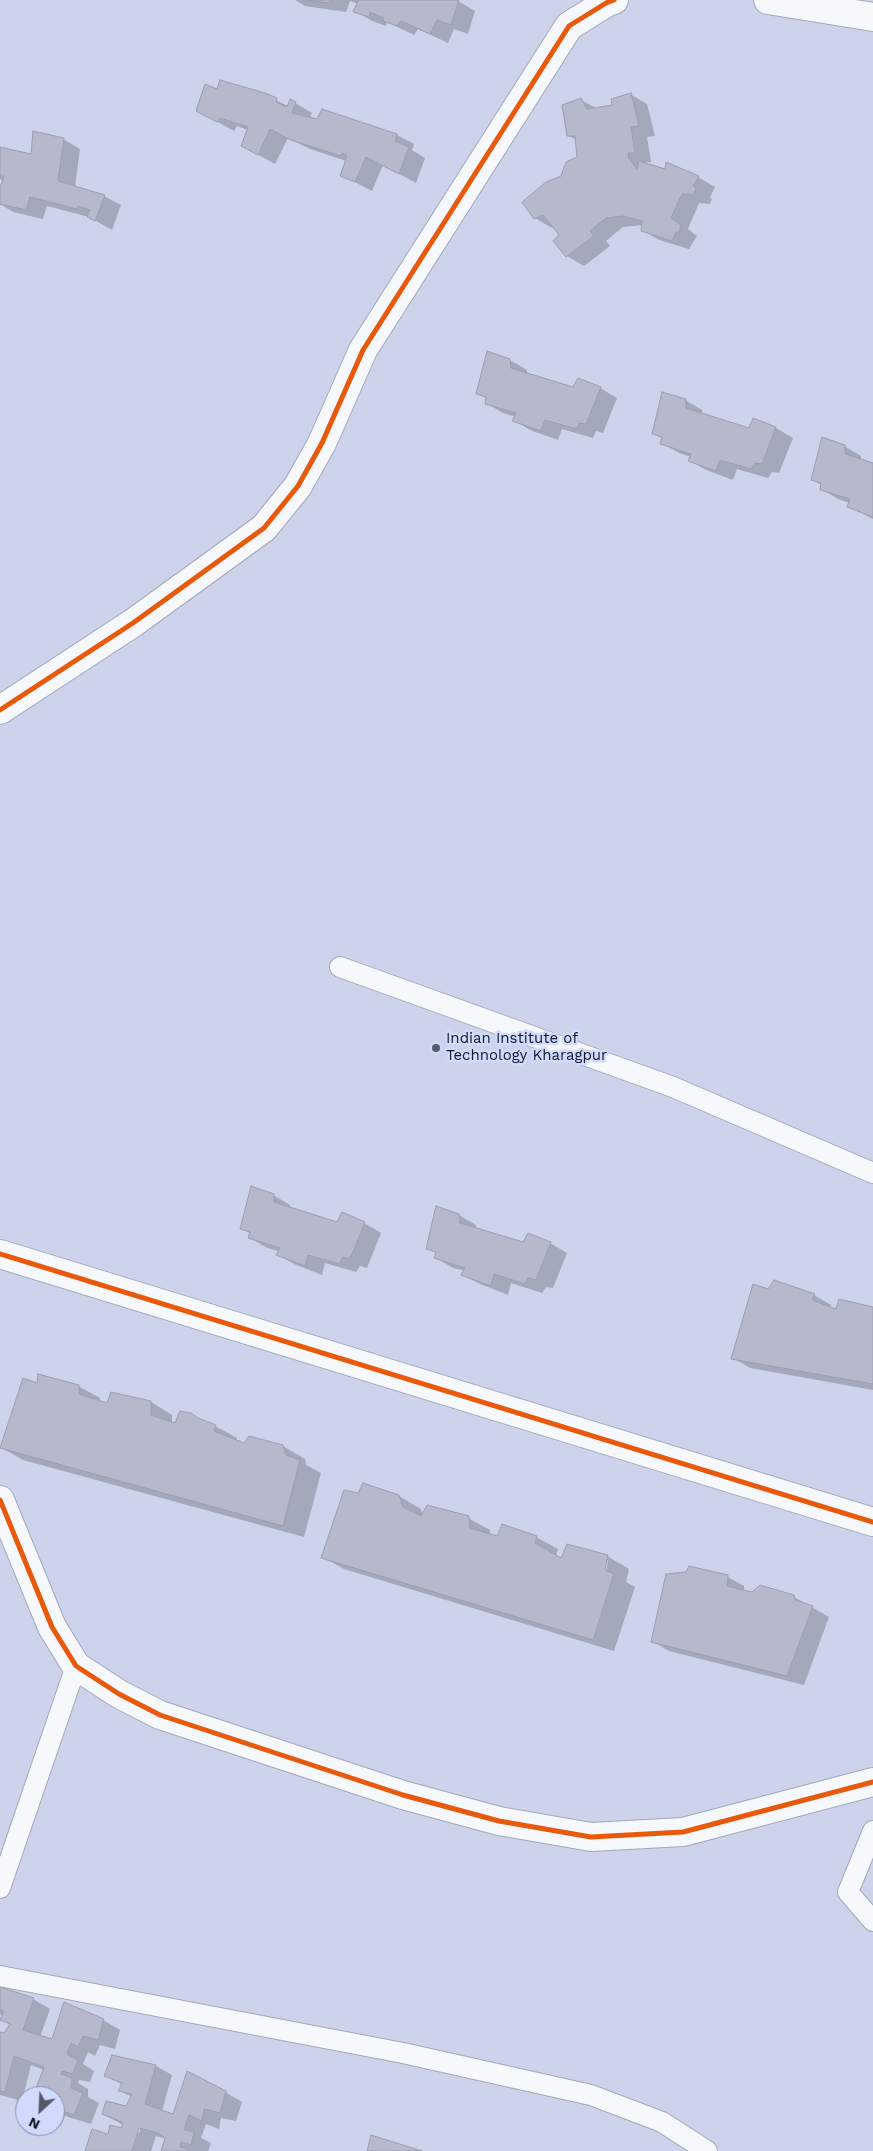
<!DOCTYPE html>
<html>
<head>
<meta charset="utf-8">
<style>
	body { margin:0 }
	#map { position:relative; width:873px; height:2151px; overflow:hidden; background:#ccd3ea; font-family:"Work Sans",sans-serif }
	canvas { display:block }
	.north { position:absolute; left:15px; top:2086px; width:50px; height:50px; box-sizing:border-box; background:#cfdafc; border:1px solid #848da7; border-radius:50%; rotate:205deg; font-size:14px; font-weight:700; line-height:20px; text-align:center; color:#141928 }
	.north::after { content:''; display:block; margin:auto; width:18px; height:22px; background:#545a6c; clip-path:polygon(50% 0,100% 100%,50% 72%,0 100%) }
</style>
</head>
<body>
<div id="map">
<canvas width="873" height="2151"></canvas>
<div class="north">N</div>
</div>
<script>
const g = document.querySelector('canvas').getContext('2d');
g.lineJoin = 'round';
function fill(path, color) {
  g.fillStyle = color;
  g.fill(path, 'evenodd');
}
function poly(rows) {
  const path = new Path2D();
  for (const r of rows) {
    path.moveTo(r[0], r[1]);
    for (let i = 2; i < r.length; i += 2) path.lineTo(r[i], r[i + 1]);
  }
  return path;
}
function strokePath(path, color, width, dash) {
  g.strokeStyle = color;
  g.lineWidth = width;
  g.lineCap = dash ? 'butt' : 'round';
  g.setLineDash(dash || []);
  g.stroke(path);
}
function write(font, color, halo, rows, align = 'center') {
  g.font = font + ' "Work Sans",sans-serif';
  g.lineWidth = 5;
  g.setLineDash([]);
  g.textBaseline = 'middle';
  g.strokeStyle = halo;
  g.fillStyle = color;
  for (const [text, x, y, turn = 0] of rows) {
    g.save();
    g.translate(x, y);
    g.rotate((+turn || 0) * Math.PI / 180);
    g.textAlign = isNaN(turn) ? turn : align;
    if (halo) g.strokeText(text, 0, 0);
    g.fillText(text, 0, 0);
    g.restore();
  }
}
fill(poly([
	[295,0,456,0,475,11,468,34,454,29,448,43,418,29,414,35,387,22,386,26,372,21,355,11,358,4,350,1,346,12,305,6],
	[217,90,265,95,288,106,295,103,312,113,310,118,318,120,322,111,397,135,414,144,412,150,425,158,416,183,383,165,372,191,341,175,346,161,310,149,288,138,275,164,242,146,248,130,237,126,234,131,214,120],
	[630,94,647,104,655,136,647,137,651,162,642,163,698,177,715,187,710,197,712,199,710,204,699,203,688,229,697,236,689,249,659,240,642,230,643,225,623,227,606,241,610,246,584,266,567,256,561,235,554,227,552,228,535,218,562,177,579,157,576,140,568,135,581,100,596,108,613,106],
	[63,139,80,149,75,187,104,196,121,205,112,230,89,217,47,206,43,219,13,212,0,204,0,192,3,181,0,179,0,149,32,156],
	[510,360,527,370,527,374,574,389,600,388,617,398,603,433,596,431,593,438,562,429,558,440,530,430,514,420,516,417,503,413,486,403,487,399,478,393],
	[685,400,702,410,702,415,750,430,754,420,776,428,793,438,779,473,772,472,768,478,737,469,733,480,706,470,689,460,691,457,679,453,662,443,663,439,653,433],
	[844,446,861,456,861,460,873,464,873,519,849,506,850,503,838,499,821,489,822,485,812,480],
	[273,1195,290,1205,290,1209,338,1223,364,1223,381,1233,367,1268,360,1266,356,1272,325,1263,322,1275,294,1264,278,1254,279,1251,267,1248,250,1238,251,1234,242,1228],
	[459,1215,476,1225,476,1229,523,1244,550,1243,567,1253,553,1288,546,1287,542,1293,511,1283,508,1295,480,1284,463,1275,465,1271,453,1268,436,1258,437,1253,428,1248],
	[769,1290,814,1295,831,1305,829,1308,837,1311,873,1308,873,1390,750,1368,733,1358],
	[38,1385,78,1386,100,1398,100,1402,108,1405,151,1402,172,1415,172,1423,202,1421,215,1426,237,1438,236,1441,244,1444,283,1446,305,1459,306,1465,321,1473,304,1537,23,1460,2,1448],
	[359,1495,399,1496,421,1509,423,1515,468,1518,490,1530,490,1535,498,1537,536,1537,558,1549,556,1556,561,1560,607,1556,629,1569,626,1582,635,1587,614,1651,344,1569,323,1557],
	[605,1561,608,1561,605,1576,603,1576],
	[728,1577,744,1586,744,1592,794,1597,829,1617,804,1685,669,1651,652,1641],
	[0,1988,33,1999,50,2009,40,2037,53,2041,103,2020,120,2030,115,2049,100,2045,95,2056,88,2052,83,2064,94,2071,90,2082,79,2080,78,2083,88,2089,88,2097,99,2103,91,2124,55,2113,55,2096,34,2096,44,2070,31,2065,22,2101,0,2095,0,2034,5,2035,11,2025,0,2019,2,2016,0,2014],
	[156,2066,172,2075,162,2111,174,2115,225,2092,242,2102,236,2121,221,2118,219,2129,206,2124,201,2138,211,2143,208,2151,162,2151,166,2139,156,2136,151,2151,86,2151,109,2135,123,2129,123,2125,103,2114,127,2108,132,2097,120,2091,123,2085,106,2076],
	[140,2121,142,2122,139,2133,136,2133]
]), '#0003');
const building = poly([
	[307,0,331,0,329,3,307,0],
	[356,0,459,0,451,25,437,20,430,34,401,21,397,26,383,21,384,18,370,12,369,17,353,12,358,1,356,0],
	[220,80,265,93,277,98,276,102,287,107,290,99,296,102,292,113,317,119,322,109,397,134,395,141,409,147,399,174,366,157,355,182,340,176,347,156,342,153,341,156,291,140,270,129,258,155,241,146,248,127,220,118,217,122,196,111,205,84,217,89,220,80],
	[631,93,639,126,631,127,635,153,628,153,629,159,637,169,639,161,665,169,666,162,699,176,693,186,696,188,693,195,682,194,671,218,681,225,679,232,676,232,672,241,641,231,642,221,623,216,606,218,590,231,594,236,566,257,553,241,559,235,543,215,534,219,522,202,546,182,561,176,566,162,577,157,575,136,567,136,562,105,581,98,587,109,612,105,611,99,631,93],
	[33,131,64,138,58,181,105,195,95,221,87,217,90,210,78,206,77,209,30,197,26,210,0,204,0,188,4,176,0,176,0,147,31,154,33,131],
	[487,351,510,359,511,368,573,387,578,378,601,387,586,424,579,423,576,429,545,420,541,431,512,421,516,413,485,404,486,397,476,394,487,351],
	[662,392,686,399,686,408,749,428,753,418,776,427,762,464,755,463,751,469,720,460,716,471,688,461,691,454,660,444,662,437,652,434,662,392],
	[822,437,845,445,845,454,873,463,873,517,847,507,850,499,820,490,821,483,811,480,822,437],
	[251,1186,274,1194,274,1202,337,1222,342,1212,365,1222,350,1259,343,1257,339,1264,308,1255,305,1266,276,1255,280,1248,248,1238,250,1232,240,1229,251,1186],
	[436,1206,459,1214,460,1223,523,1242,528,1233,551,1242,536,1280,528,1278,525,1284,494,1274,491,1286,461,1275,465,1268,434,1258,436,1252,426,1249,436,1206],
	[774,1280,815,1294,812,1300,836,1309,839,1299,873,1307,873,1384,731,1359,753,1284,768,1289,774,1280],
	[38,1374,79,1385,79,1394,107,1403,111,1392,151,1401,151,1415,175,1423,180,1411,191,1413,198,1418,216,1425,214,1431,244,1443,249,1436,283,1445,286,1455,300,1460,283,1526,0,1448,23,1378,37,1383,38,1374],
	[363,1483,399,1495,403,1507,421,1516,427,1505,469,1516,470,1528,497,1536,502,1524,537,1536,535,1543,561,1558,567,1544,608,1555,605,1570,614,1574,593,1640,321,1558,344,1490,358,1493,363,1483],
	[689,1566,728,1575,727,1586,752,1592,760,1585,794,1595,795,1600,813,1606,787,1676,651,1642,666,1574,686,1572,689,1566],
	[0,1987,34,1998,23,2030,52,2039,64,2002,104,2019,98,2040,83,2036,78,2047,71,2043,67,2054,78,2060,73,2074,62,2071,61,2074,72,2078,71,2088,83,2093,74,2115,55,2109,55,2096,33,2096,44,2067,14,2056,5,2092,0,2091,0,2032,4,2033,10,2024,0,2020,4,2011,0,2010,0,1987],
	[112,2055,156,2065,145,2104,173,2114,187,2071,226,2091,220,2113,204,2109,202,2121,189,2115,184,2130,194,2132,191,2145,181,2142,180,2147,188,2149,187,2151,161,2151,165,2138,158,2133,139,2128,132,2151,85,2151,92,2129,108,2134,110,2125,122,2128,122,2122,102,2114,106,2101,126,2106,132,2094,118,2091,122,2083,104,2076,112,2055],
	[371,2135,422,2151,367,2151,371,2135]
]);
fill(building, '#b6b8cb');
strokePath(building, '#9c9eb0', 1);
const lane = poly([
	[340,967,673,1087,873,1173],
	[873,1831,848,1892,873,1921],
	[0,1888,76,1666],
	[0,1976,403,2053,591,2095,662,2122,707,2151]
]);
const street = poly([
	[768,0,873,17],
	[0,710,133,623,264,528,298,486,322,443,363,350,569,26,606,3,614,0]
]);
const secondary = poly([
	[0,1254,873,1522],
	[0,1500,52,1627,76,1666,119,1694,160,1715,403,1795,499,1821,591,1837,683,1832,873,1782]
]);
strokePath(lane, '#a3a8ba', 22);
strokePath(street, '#a3a8ba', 30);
strokePath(secondary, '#a3a8ba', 30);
strokePath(lane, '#f7f8fc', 20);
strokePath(street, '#f7f8fc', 28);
strokePath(secondary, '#f7f8fc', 28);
strokePath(poly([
	[0,710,133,623,264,528,298,486,322,443,363,350,569,26,606,3,614,0],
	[0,1254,873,1522],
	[0,1500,52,1627,76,1666,119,1694,160,1715,403,1795,499,1821,591,1837,683,1832,873,1782]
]), '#e8590c', 5);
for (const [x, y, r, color] of [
	[436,1048,5,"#545a6c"]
]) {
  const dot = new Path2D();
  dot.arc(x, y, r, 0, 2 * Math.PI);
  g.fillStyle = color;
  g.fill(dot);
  strokePath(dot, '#cfdafc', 2);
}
write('15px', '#141928', '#cfdafc', [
	["Indian Institute of",446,1039],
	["Technology Kharagpur",446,1056]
], 'left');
</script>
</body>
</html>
